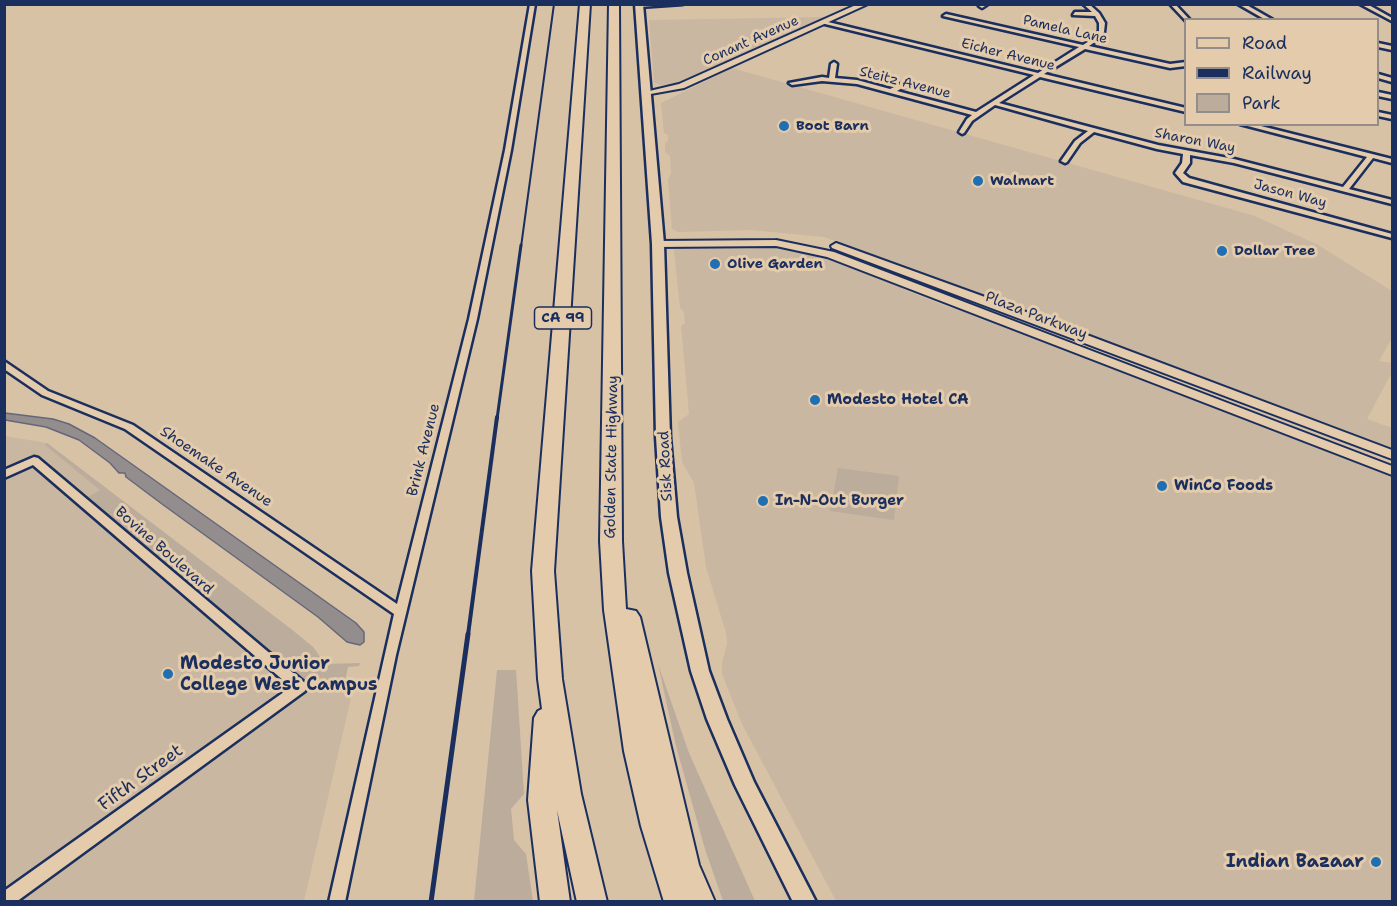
<!DOCTYPE html>
<html>
<head>
<meta charset="utf-8">
<style>
	body { margin:0 }
	#map { position:relative; width:1397px; height:906px; overflow:hidden; background:#d7c2a6; font-family:"Shantell Sans",sans-serif }
	canvas { display:block }
	.frame { position:absolute; inset:0; border:6px solid #1b2f5e; pointer-events:none }
	.legend { position:absolute; left:1184px; top:18px; width:195px; height:108px; box-sizing:border-box; background:#e3cbab; border:2px solid #938d8c; margin:0; padding:8px 10px; list-style:none; font-size:18px; color:#1b2f5e }
	.legend li { display:flex; align-items:center; gap:12px; height:30px }
	.legend b { width:30px; border:2px solid #938d8c }
</style>
</head>
<body>
<div id="map">
<canvas width="1397" height="906"></canvas>
<div class="frame"></div>
<ul class="legend">
<li><b style="height:8px;background:#e3cbab"></b>Road</li>
<li><b style="height:8px;background:#1b2f5e"></b>Railway</li>
<li><b style="height:16px;background:#bbac9c"></b>Park</li>
</ul>
</div>
<script>
const g = document.querySelector('canvas').getContext('2d');
g.lineJoin = 'round';
function fill(path, color) {
  g.fillStyle = color;
  g.fill(path, 'evenodd');
}
function poly(rows) {
  const path = new Path2D();
  for (const r of rows) {
    path.moveTo(r[0], r[1]);
    for (let i = 2; i < r.length; i += 2) path.lineTo(r[i], r[i + 1]);
  }
  return path;
}
function strokePath(path, color, width, dash) {
  g.strokeStyle = color;
  g.lineWidth = width;
  g.lineCap = dash ? 'butt' : 'round';
  g.setLineDash(dash || []);
  g.stroke(path);
}
function write(font, color, halo, rows, align = 'center') {
  g.font = font + ' "Shantell Sans",sans-serif';
  g.lineWidth = 6;
  g.setLineDash([]);
  g.textBaseline = 'middle';
  g.strokeStyle = halo;
  g.fillStyle = color;
  for (const [text, x, y, turn = 0] of rows) {
    g.save();
    g.translate(x, y);
    g.rotate((+turn || 0) * Math.PI / 180);
    g.textAlign = isNaN(turn) ? turn : align;
    if (halo) g.strokeText(text, 0, 0);
    g.fillText(text, 0, 0);
    g.restore();
  }
}
fill(poly([
	[827,17,674,84,660,85,654,82,649,20],
	[732,68,1255,216,1318,245,1392,291,1392,338,1379,361,1392,363,1392,372,1367,419,1392,428,1392,452,1319,421,1312,421,1161,364,1158,360,1136,352,1128,352,1008,304,1003,304,956,286,942,279,824,237,751,230,678,232,672,229,668,180,671,173,670,156,665,152,665,143,668,141,668,135,664,133,661,103],
	[764,245,803,251,839,262,896,283,905,290,951,308,968,311,1392,476,1392,901,836,901,742,724,722,674,722,663,727,644,726,633,706,567,694,483,682,462,678,422,689,414,681,326,685,323,684,312,680,308,674,250,679,247],
	[5,436,47,443,291,629,313,647,325,664,335,664,330,685,354,685,304,901,5,902]
]), '#c9b7a1');
fill(poly([
	[47,443,291,629,313,647,325,664,360,663,359,666,348,667,345,681,356,681,354,685,330,685,327,690,317,690,88,497,100,490,45,445],
	[838,468,899,476,894,520,830,511],
	[658,664,689,753,755,901,723,901,705,849,676,746],
	[497,670,516,670,524,794,511,809,514,840,526,854,533,901,474,901]
]), '#bbac9c');
const water = poly([
	[5,413,53,419,69,424,95,438,356,623,364,632,364,642,360,645,347,642,318,617,162,504,126,477,125,473,119,473,110,463,79,440,46,427,5,420,5,413]
]);
fill(water, '#948d8d');
strokePath(water, '#64677a', 1.5);
const minor = poly([
	[530,4,535,4,511,150,477,319,396,655,345,902,329,902,394,614,125,429,42,395,4,369,4,361,48,391,133,425,397,604,469,319,505,150,530,4],
	[637,4,683,4,639,7,637,4],
	[981,4,988,4,982,8,979,6,981,4],
	[1083,4,1089,4,1099,13,1105,23,1104,32,1098,40,1089,46,1170,64,1186,62,1186,66,1170,68,1085,49,1044,74,1186,108,1186,112,1040,77,999,103,1158,145,1234,159,1343,187,1367,157,1240,124,1253,124,1392,159,1392,163,1373,158,1349,189,1392,200,1392,204,1234,163,1190,155,1190,163,1183,173,1189,178,1392,234,1392,238,1183,182,1175,173,1182,163,1183,154,1157,149,1094,132,1080,143,1067,162,1065,163,1061,161,1075,141,1088,131,995,105,972,121,964,133,962,134,959,132,967,119,972,115,857,84,822,81,792,85,789,83,822,77,829,78,831,64,834,62,837,64,835,78,857,80,890,89,909,80,911,81,911,83,897,91,976,112,1034,75,821,23,824,21,1038,73,1079,47,943,16,946,14,1083,45,1094,38,1099,31,1099,23,1095,16,1073,15,1075,12,1092,12,1083,4],
	[1170,4,1175,4,1190,20,1186,21,1170,4],
	[1238,4,1245,4,1273,20,1266,20,1238,4],
	[1360,4,1367,4,1392,18,1392,21,1360,4],
	[1378,43,1392,46,1392,50,1378,47,1378,43],
	[1378,74,1392,78,1392,82,1378,78,1378,74],
	[1378,92,1392,95,1392,99,1378,96,1378,92],
	[1378,112,1392,115,1392,119,1378,116,1378,112],
	[34,457,38,458,305,683,307,687,305,691,16,902,4,902,4,891,291,687,33,465,4,478,4,470,34,457]
]);
const tertiary = poly([
	[858,4,868,4,684,88,645,95,641,93,679,84,858,4],
	[776,240,834,252,1392,466,1392,475,827,257,776,246,658,247,653,244,658,241,776,240],
	[836,243,1018,309,1392,450,1392,459,832,248,831,246,836,243]
]);
const secondary = poly([
	[635,4,643,4,664,244,670,437,677,517,687,573,709,671,727,719,754,782,816,902,793,902,735,785,707,719,691,671,669,573,661,517,656,437,652,244,635,4]
]);
const motorway = poly([
	[580,4,590,4,554,571,562,679,581,794,607,902,577,902,557,810,570,902,540,902,528,800,534,718,538,711,542,709,538,679,532,571,580,4],
	[609,4,619,4,622,541,626,609,636,611,640,617,699,865,715,902,664,902,641,826,624,751,604,610,600,541,609,4]
]);
strokePath(minor, '#1b2f5e', 5);
strokePath(tertiary, '#1b2f5e', 4);
strokePath(secondary, '#1b2f5e', 5);
strokePath(motorway, '#1b2f5e', 4);
fill(minor, '#e3cbab');
fill(tertiary, '#e3cbab');
fill(secondary, '#e3cbab');
fill(motorway, '#e3cbab');
strokePath(poly([
	[521,247,554,4]
]), '#1b2f5e', 2);
strokePath(poly([
	[497,419,521,245]
]), '#1b2f5e', 3);
strokePath(poly([
	[468,635,497,417]
]), '#1b2f5e', 4);
strokePath(poly([
	[431,902,468,634]
]), '#1b2f5e', 5);
for (const [x, y, r, color] of [
	[784,126,6,"#1f6fb2"],
	[978,181,6,"#1f6fb2"],
	[1222,251,6,"#1f6fb2"],
	[715,264,6,"#1f6fb2"],
	[815,400,6,"#1f6fb2"],
	[1162,486,6,"#1f6fb2"],
	[763,501,6,"#1f6fb2"],
	[168,674,6,"#1f6fb2"],
	[1376,862,6,"#1f6fb2"]
]) {
  const dot = new Path2D();
  dot.arc(x, y, r, 0, 2 * Math.PI);
  g.fillStyle = color;
  g.fill(dot);
  strokePath(dot, '#e3cbab', 2);
}
write('14px', '#1b2f5e', '#e3cbab', [
	["Pamela Lane",1065,30,13],
	["Conant Avenue",751,41,-24],
	["Eicher Avenue",1008,55,14],
	["Steitz Avenue",905,83,14],
	["Sharon Way",1195,141,11],
	["Jason Way",1290,194,15]
]);
write('bold 14px', '#1b2f5e', '#e3cbab', [
	["Boot Barn",796,126],
	["Walmart",990,181],
	["Dollar Tree",1234,251],
	["Olive Garden",727,264]
], 'left');
for (const [x, y, w] of [
	[563,318,57]
]) {
  const box = new Path2D();
  box.roundRect(x - w / 2, y - 11, w, 22, 4.5);
  g.fillStyle = '#e3cbab';
  g.fill(box);
  strokePath(box, '#1b2f5e', 1.5);
}
write('bold 14px', '#1b2f5e', null, [
	["CA 99",563,318]
]);
write('15px', '#1b2f5e', '#e3cbab', [
	["Plaza Parkway",1036,316,21],
	["Brink Avenue",424,450,-76],
	["Golden State Highway",612,457,-89],
	["Sisk Road",666,466,-93],
	["Shoemake Avenue",216,467,34],
	["Bovine Boulevard",164,551,41]
]);
write('bold 15px', '#1b2f5e', '#e3cbab', [
	["Modesto Hotel CA",827,400],
	["WinCo Foods",1174,486],
	["In-N-Out Burger",775,501]
], 'left');
write('bold 18px', '#1b2f5e', '#e3cbab', [
	["Modesto Junior",180,664],
	["College West Campus",180,685],
	["Indian Bazaar",1364,862,"right"]
], 'left');
write('18px', '#1b2f5e', '#e3cbab', [
	["Fifth Street",141,778,-36]
]);
</script>
</body>
</html>
